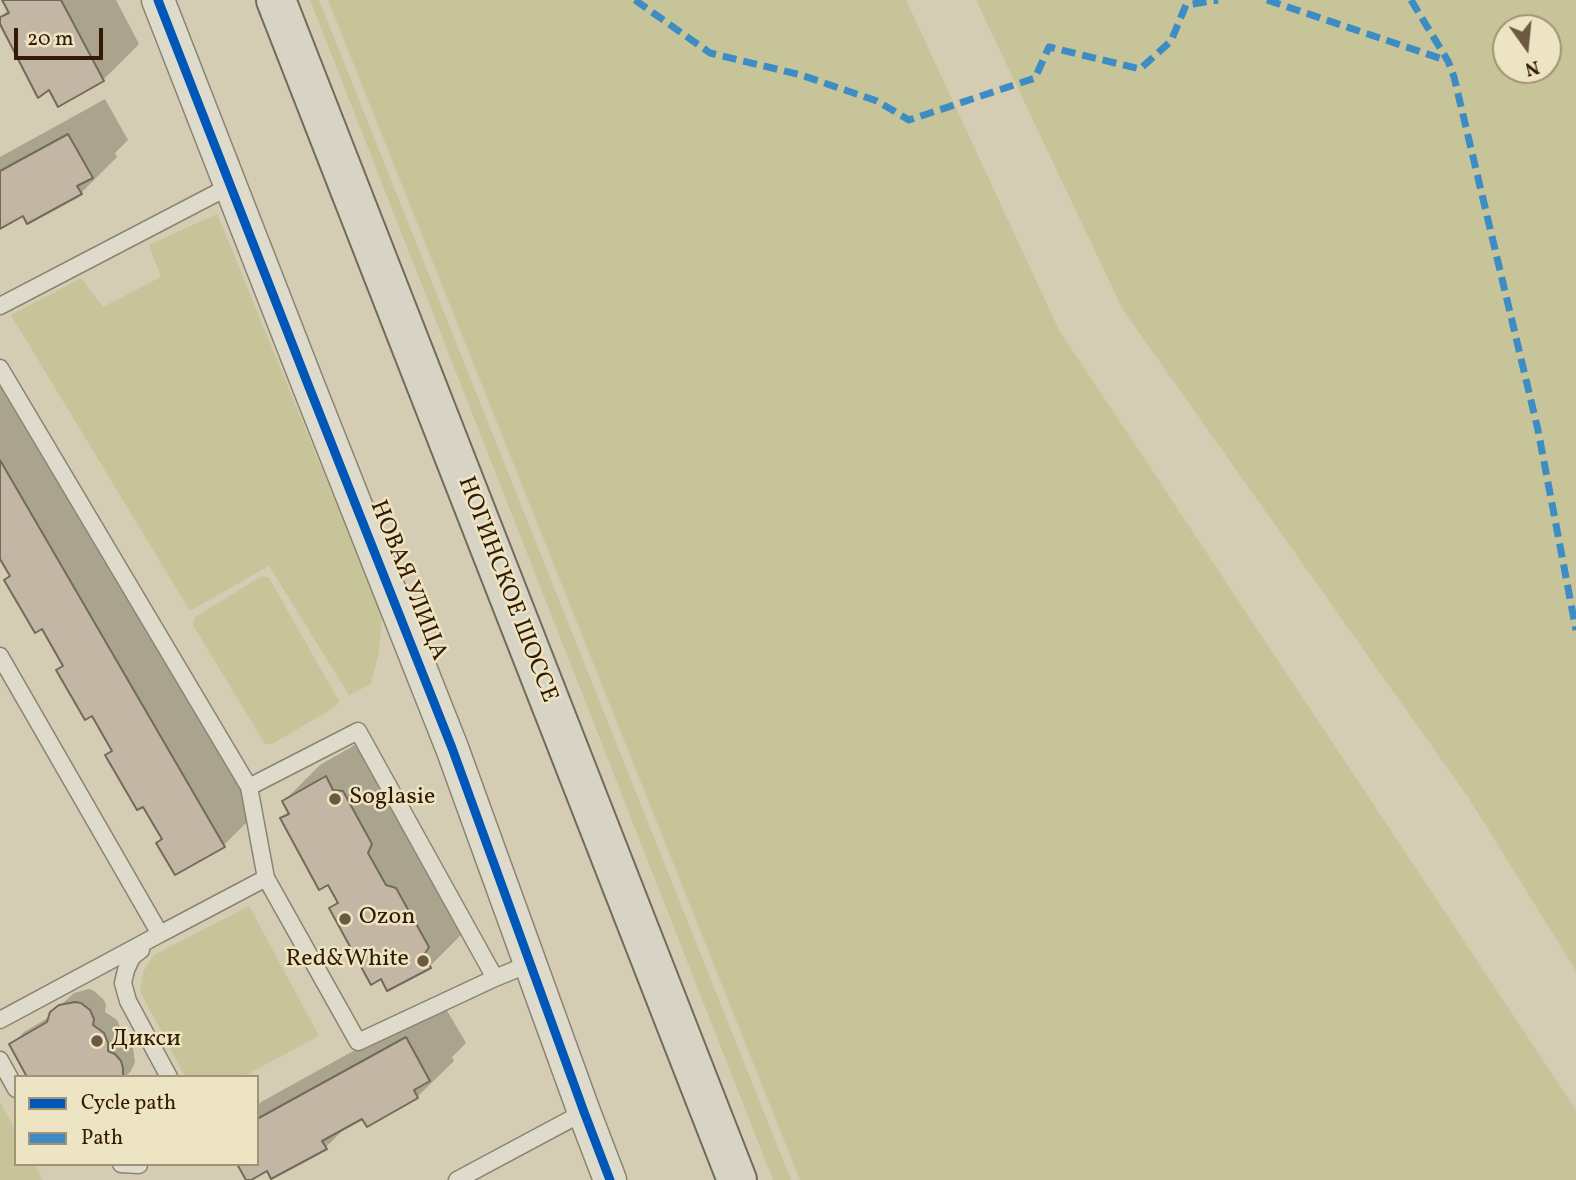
<!DOCTYPE html>
<html>
<head>
<meta charset="utf-8">
<style>
	body { margin:0 }
	#map { position:relative; width:1576px; height:1180px; overflow:hidden; background:#d5cdb3; font-family:Vollkorn,serif }
	canvas { display:block }
	.legend { position:absolute; left:14px; top:1075px; width:245px; height:91px; box-sizing:border-box; background:#ede4c4; border:2px solid #a39376; margin:0; padding:9px 12px; list-style:none; font-size:21px; color:#331a01 }
	.legend li { display:flex; align-items:center; gap:14px; height:35px }
	.legend b { width:35px; border:2px solid #a39376 }
	.north { position:absolute; left:1492px; top:14px; width:70px; height:70px; box-sizing:border-box; background:#ede4c4; border:2px solid #a39376; border-radius:50%; rotate:165deg; font-size:19px; font-weight:700; line-height:28px; text-align:center; color:#331a01 }
	.north::after { content:''; display:block; margin:auto; width:24px; height:32px; background:#6c593f; clip-path:polygon(50% 0,100% 100%,50% 72%,0 100%) }
	.scale { position:absolute; left:14px; top:28px; width:89px; height:32px; box-sizing:border-box; border:4px solid #331a01; border-top:0; padding-left:9px; font-size:21px; line-height:24px; white-space:nowrap; color:#331a01; -webkit-text-stroke:5px #ede4c4; paint-order:stroke }
</style>
</head>
<body>
<div id="map">
<canvas width="1576" height="1180"></canvas>
<ul class="legend">
<li><b style="height:9px;background:#0057b8"></b>Cycle path</li>
<li><b style="height:9px;background:#3d8cc4"></b>Path</li>
</ul>
<div class="north">N</div>
<div class="scale">20 m</div>
</div>
<script>
const g = document.querySelector('canvas').getContext('2d');
g.lineJoin = 'round';
function fill(path, color) {
  g.fillStyle = color;
  g.fill(path, 'evenodd');
}
function poly(rows) {
  const path = new Path2D();
  for (const r of rows) {
    path.moveTo(r[0], r[1]);
    for (let i = 2; i < r.length; i += 2) path.lineTo(r[i], r[i + 1]);
  }
  return path;
}
function strokePath(path, color, width, dash) {
  g.strokeStyle = color;
  g.lineWidth = width;
  g.lineCap = dash ? 'butt' : 'round';
  g.setLineDash(dash || []);
  g.stroke(path);
}
function write(font, color, halo, rows, align = 'center') {
  g.font = font + ' Vollkorn,serif';
  g.lineWidth = 5;
  g.setLineDash([]);
  g.textBaseline = 'middle';
  g.strokeStyle = halo;
  g.fillStyle = color;
  for (const [text, x, y, turn = 0] of rows) {
    g.save();
    g.translate(x, y);
    g.rotate((+turn || 0) * Math.PI / 180);
    g.textAlign = isNaN(turn) ? turn : align;
    if (halo) g.strokeText(text, 0, 0);
    g.fillText(text, 0, 0);
    g.restore();
  }
}
fill(poly([
	[310,0,319,0,791,1180,773,1180],
	[328,0,906,0,1059,330,1576,1110,1576,1180,800,1180],
	[976,0,1576,0,1576,971,1470,800,1123,310],
	[1506,28,1548,28,1548,70,1506,70],
	[217,214,382,615,379,652,371,684,349,695,269,566,190,611,11,315,81,278,103,307,161,277,149,245],
	[262,576,269,578,339,701,335,707,272,744,265,744,193,625,195,617],
	[249,906,319,1036,242,1077,185,1077,140,991,143,973,147,965,154,955],
	[0,1102,16,1131,16,1164,34,1164,43,1180,0,1180]
]), '#c6c498');
fill(poly([
	[4,0,116,0,139,44,103,80,50,88,0,20,0,18,9,9],
	[105,99,128,140,115,153,117,157,81,193,24,213,8,222,0,230,0,157],
	[0,375,255,814,224,845,164,838,144,804,107,755,113,749,93,713,58,670,64,664,42,626,6,580,11,575,0,555],
	[362,741,466,930,430,966,331,908,339,900,282,818,289,811,284,801,320,765],
	[89,989,94,991,104,1000,106,1005,105,1012,117,1020,121,1029,120,1038,128,1042,133,1048,135,1062,131,1071,125,1077,29,1077,11,1045,24,1032,51,1016,52,1013,74,993],
	[442,1002,466,1043,452,1057,454,1061,417,1097,363,1116,349,1124,326,1147,268,1169,257,1164,257,1106,261,1102]
]), '#0003');
const building = poly([
	[2,0,61,0,104,81,58,107,49,90,38,98,0,24,0,17,9,13,2,0],
	[68,134,93,178,77,186,82,194,27,224,23,216,0,229,0,171,68,134],
	[0,460,225,847,175,875,156,843,162,839,143,807,137,810,105,755,112,751,92,716,85,720,56,670,63,666,42,629,35,633,4,580,10,576,0,559,0,460],
	[326,776,333,790,343,791,372,844,368,853,386,885,396,888,429,947,424,955,431,968,387,991,381,979,371,985,329,908,338,903,328,885,319,890,280,818,289,814,282,801,326,776],
	[75,1002,81,1003,90,1010,94,1019,93,1025,104,1033,108,1043,108,1051,115,1054,121,1061,123,1068,123,1077,27,1077,9,1044,47,1022,50,1012,59,1005,75,1002],
	[406,1037,430,1081,414,1090,418,1098,367,1127,362,1119,322,1141,327,1149,271,1179,267,1171,251,1180,246,1180,237,1164,257,1164,257,1119,406,1037]
]);
fill(building, '#c4b6a5');
strokePath(building, '#736b5a', 2);
const service = poly([
	[0,306,230,186],
	[0,368,249,787],
	[0,656,160,934,266,878,358,1042,495,978,529,964],
	[266,878,249,787,358,731,495,978],
	[141,950,132,957,126,970,123,983,128,1001,169,1077],
	[0,1020,160,934],
	[0,1060,16,1089],
	[121,1164,139,1165],
	[457,1180,584,1112]
]);
const minor = poly([
	[158,0,309,387,452,748,584,1112,610,1180]
]);
const trunk = poly([
	[276,0,737,1180]
]);
strokePath(service, '#8b8371', 19);
strokePath(minor, '#8b8371', 35);
strokePath(trunk, '#736b5a', 42);
strokePath(service, '#dedbcc', 16);
strokePath(minor, '#dedbcc', 32);
strokePath(trunk, '#d8d4c5', 38);
strokePath(poly([
	[635,0,710,53,801,75,877,101,909,120,1035,78,1049,47,1140,69,1171,41,1186,5,1218,0],
	[1267,0,1448,61],
	[1411,0,1448,61,1454,77,1538,430,1576,630]
]), '#3d8cc4', 7, [14, 7]);
strokePath(poly([
	[158,0,309,387,452,748,584,1112,610,1180]
]), '#0057b8', 9);
for (const [x, y, r, color] of [
	[335,799,7,"#6c593f"],
	[345,919,7,"#6c593f"],
	[423,961,7,"#6c593f"],
	[97,1041,7,"#6c593f"]
]) {
  const dot = new Path2D();
  dot.arc(x, y, r, 0, 2 * Math.PI);
  g.fillStyle = color;
  g.fill(dot);
  strokePath(dot, '#ede4c4', 2.5);
}
write('24px', '#331a01', '#ede4c4', [
	["НОВАЯ УЛИЦА",407,581,68],
	["НОГИНСКОЕ ШОССЕ",506,590,69]
]);
write('24px', '#331a01', '#ede4c4', [
	["Soglasie",349,799],
	["Ozon",359,919],
	["Red&White",409,961,"right"],
	["Дикси",111,1041]
], 'left');
</script>
</body>
</html>
